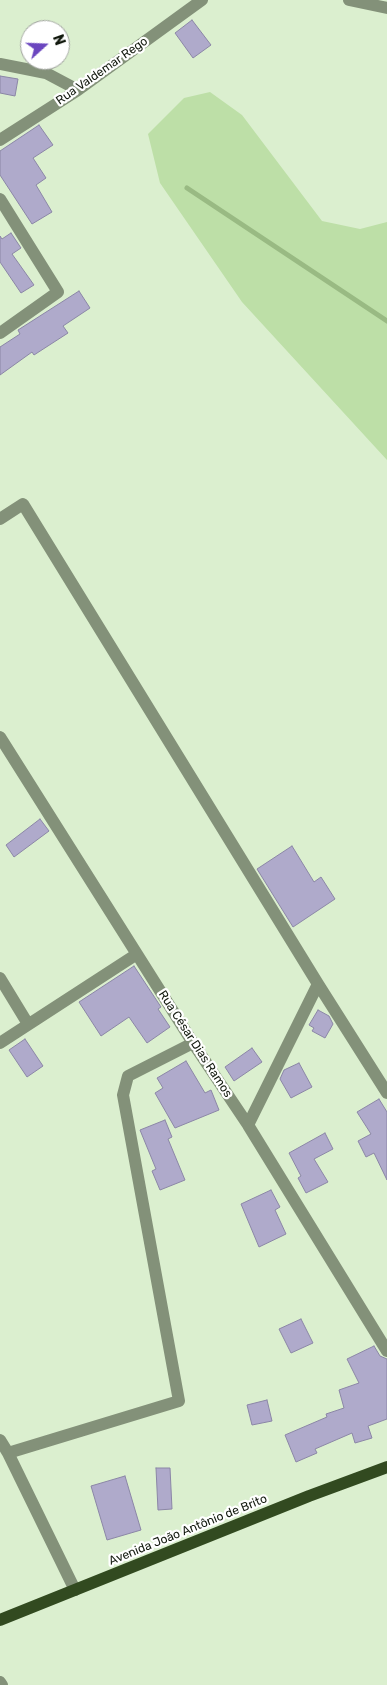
<!DOCTYPE html>
<html>
<head>
<meta charset="utf-8">
<style>
	body { margin:0 }
	#map { position:relative; width:387px; height:1685px; overflow:hidden; background:#dbefcf; font-family:Rubik,sans-serif }
	canvas { display:block }
	.north { position:absolute; left:20px; top:20px; width:50px; height:50px; box-sizing:border-box; background:#fff; border:1px solid #a0a39e; border-radius:50%; rotate:70deg; font-size:14px; font-weight:700; line-height:20px; text-align:center; color:#11180d }
	.north::after { content:''; display:block; margin:auto; width:18px; height:22px; background:#6b46bf; clip-path:polygon(50% 0,100% 100%,50% 72%,0 100%) }
</style>
</head>
<body>
<div id="map">
<canvas width="387" height="1685"></canvas>
<div class="north">N</div>
</div>
<script>
const g = document.querySelector('canvas').getContext('2d');
g.lineJoin = 'round';
function fill(path, color) {
  g.fillStyle = color;
  g.fill(path, 'evenodd');
}
function poly(rows) {
  const path = new Path2D();
  for (const r of rows) {
    path.moveTo(r[0], r[1]);
    for (let i = 2; i < r.length; i += 2) path.lineTo(r[i], r[i + 1]);
  }
  return path;
}
function strokePath(path, color, width, dash) {
  g.strokeStyle = color;
  g.lineWidth = width;
  g.lineCap = dash ? 'butt' : 'round';
  g.setLineDash(dash || []);
  g.stroke(path);
}
function write(font, color, halo, rows, align = 'center') {
  g.font = font + ' Rubik,sans-serif';
  g.lineWidth = 4.5;
  g.setLineDash([]);
  g.textBaseline = 'middle';
  g.strokeStyle = halo;
  g.fillStyle = color;
  for (const [text, x, y, turn = 0] of rows) {
    g.save();
    g.translate(x, y);
    g.rotate((+turn || 0) * Math.PI / 180);
    g.textAlign = isNaN(turn) ? turn : align;
    if (halo) g.strokeText(text, 0, 0);
    g.fillText(text, 0, 0);
    g.restore();
  }
}
fill(poly([
	[210,92,242,115,322,221,360,229,387,222,387,460,242,302,160,183,148,134,184,98]
]), '#bddfa7');
strokePath(poly([
	[187,188,387,321]
]), '#99ba83', 5);
const building = poly([
	[192,20,211,45,193,58,175,33,192,20],
	[0,76,18,79,15,96,0,93,0,76],
	[39,125,53,145,33,158,46,178,36,185,52,212,32,224,0,175,0,151,39,125],
	[11,233,21,248,12,254,34,285,21,293,0,262,0,236,2,239,11,233],
	[79,291,90,308,63,326,68,333,34,355,32,352,0,375,0,347,20,334,18,330,79,291],
	[40,819,49,831,14,857,6,845,40,819],
	[292,846,314,882,321,877,335,899,293,927,257,869,292,846],
	[134,966,161,1007,158,1009,170,1027,147,1043,129,1017,101,1036,79,1002,134,966],
	[318,1010,329,1016,333,1024,325,1038,312,1031,314,1028,309,1025,318,1010],
	[25,1039,43,1066,27,1077,9,1050,25,1039],
	[252,1048,262,1062,234,1081,225,1067,252,1048],
	[186,1061,205,1093,211,1090,219,1110,175,1128,155,1093,163,1088,157,1078,186,1061],
	[299,1063,312,1087,291,1098,280,1079,284,1070,299,1063],
	[379,1099,387,1112,387,1180,374,1153,366,1157,358,1141,371,1134,357,1112,379,1099],
	[165,1120,172,1137,168,1139,185,1180,160,1190,152,1171,156,1169,140,1130,165,1120],
	[325,1133,333,1149,314,1159,328,1182,306,1193,298,1178,301,1176,289,1153,325,1133],
	[271,1190,280,1207,275,1210,286,1234,259,1247,241,1204,271,1190],
	[301,1319,313,1343,291,1353,279,1329,301,1319],
	[374,1346,380,1356,387,1359,387,1419,368,1426,372,1438,355,1443,352,1433,315,1449,317,1453,296,1462,285,1435,327,1417,326,1414,344,1408,339,1390,359,1383,347,1359,374,1346],
	[267,1400,272,1421,252,1425,247,1405,267,1400],
	[156,1468,170,1468,172,1509,158,1510,156,1468],
	[125,1476,141,1530,107,1540,91,1486,125,1476]
]);
fill(building, '#afaacb');
strokePath(building, '#8b86a6', 1);
strokePath(poly([
	[349,0,387,8],
	[0,64,46,73,78,90],
	[0,140,78,90,202,0],
	[0,199,58,292,0,333],
	[0,519,23,504,318,984,387,1093],
	[0,737,193,1043,248,1125,387,1351],
	[0,978,28,1024],
	[0,1043,137,954],
	[248,1125,318,984],
	[0,1440,8,1453,75,1590],
	[8,1453,179,1401,123,1095,128,1076,193,1043],
	[0,1682,2,1685]
]), '#839179', 12);
strokePath(poly([
	[0,1620,309,1496,387,1467]
]), '#324a20', 12);
write('12px', '#11180d', '#fff', [
	["Rua Valdemar Rego",102,71,-35],
	["Rua César Dias Ramos",195,1044,57],
	["Avenida João Antônio de Brito",188,1530,-22]
]);
</script>
</body>
</html>
